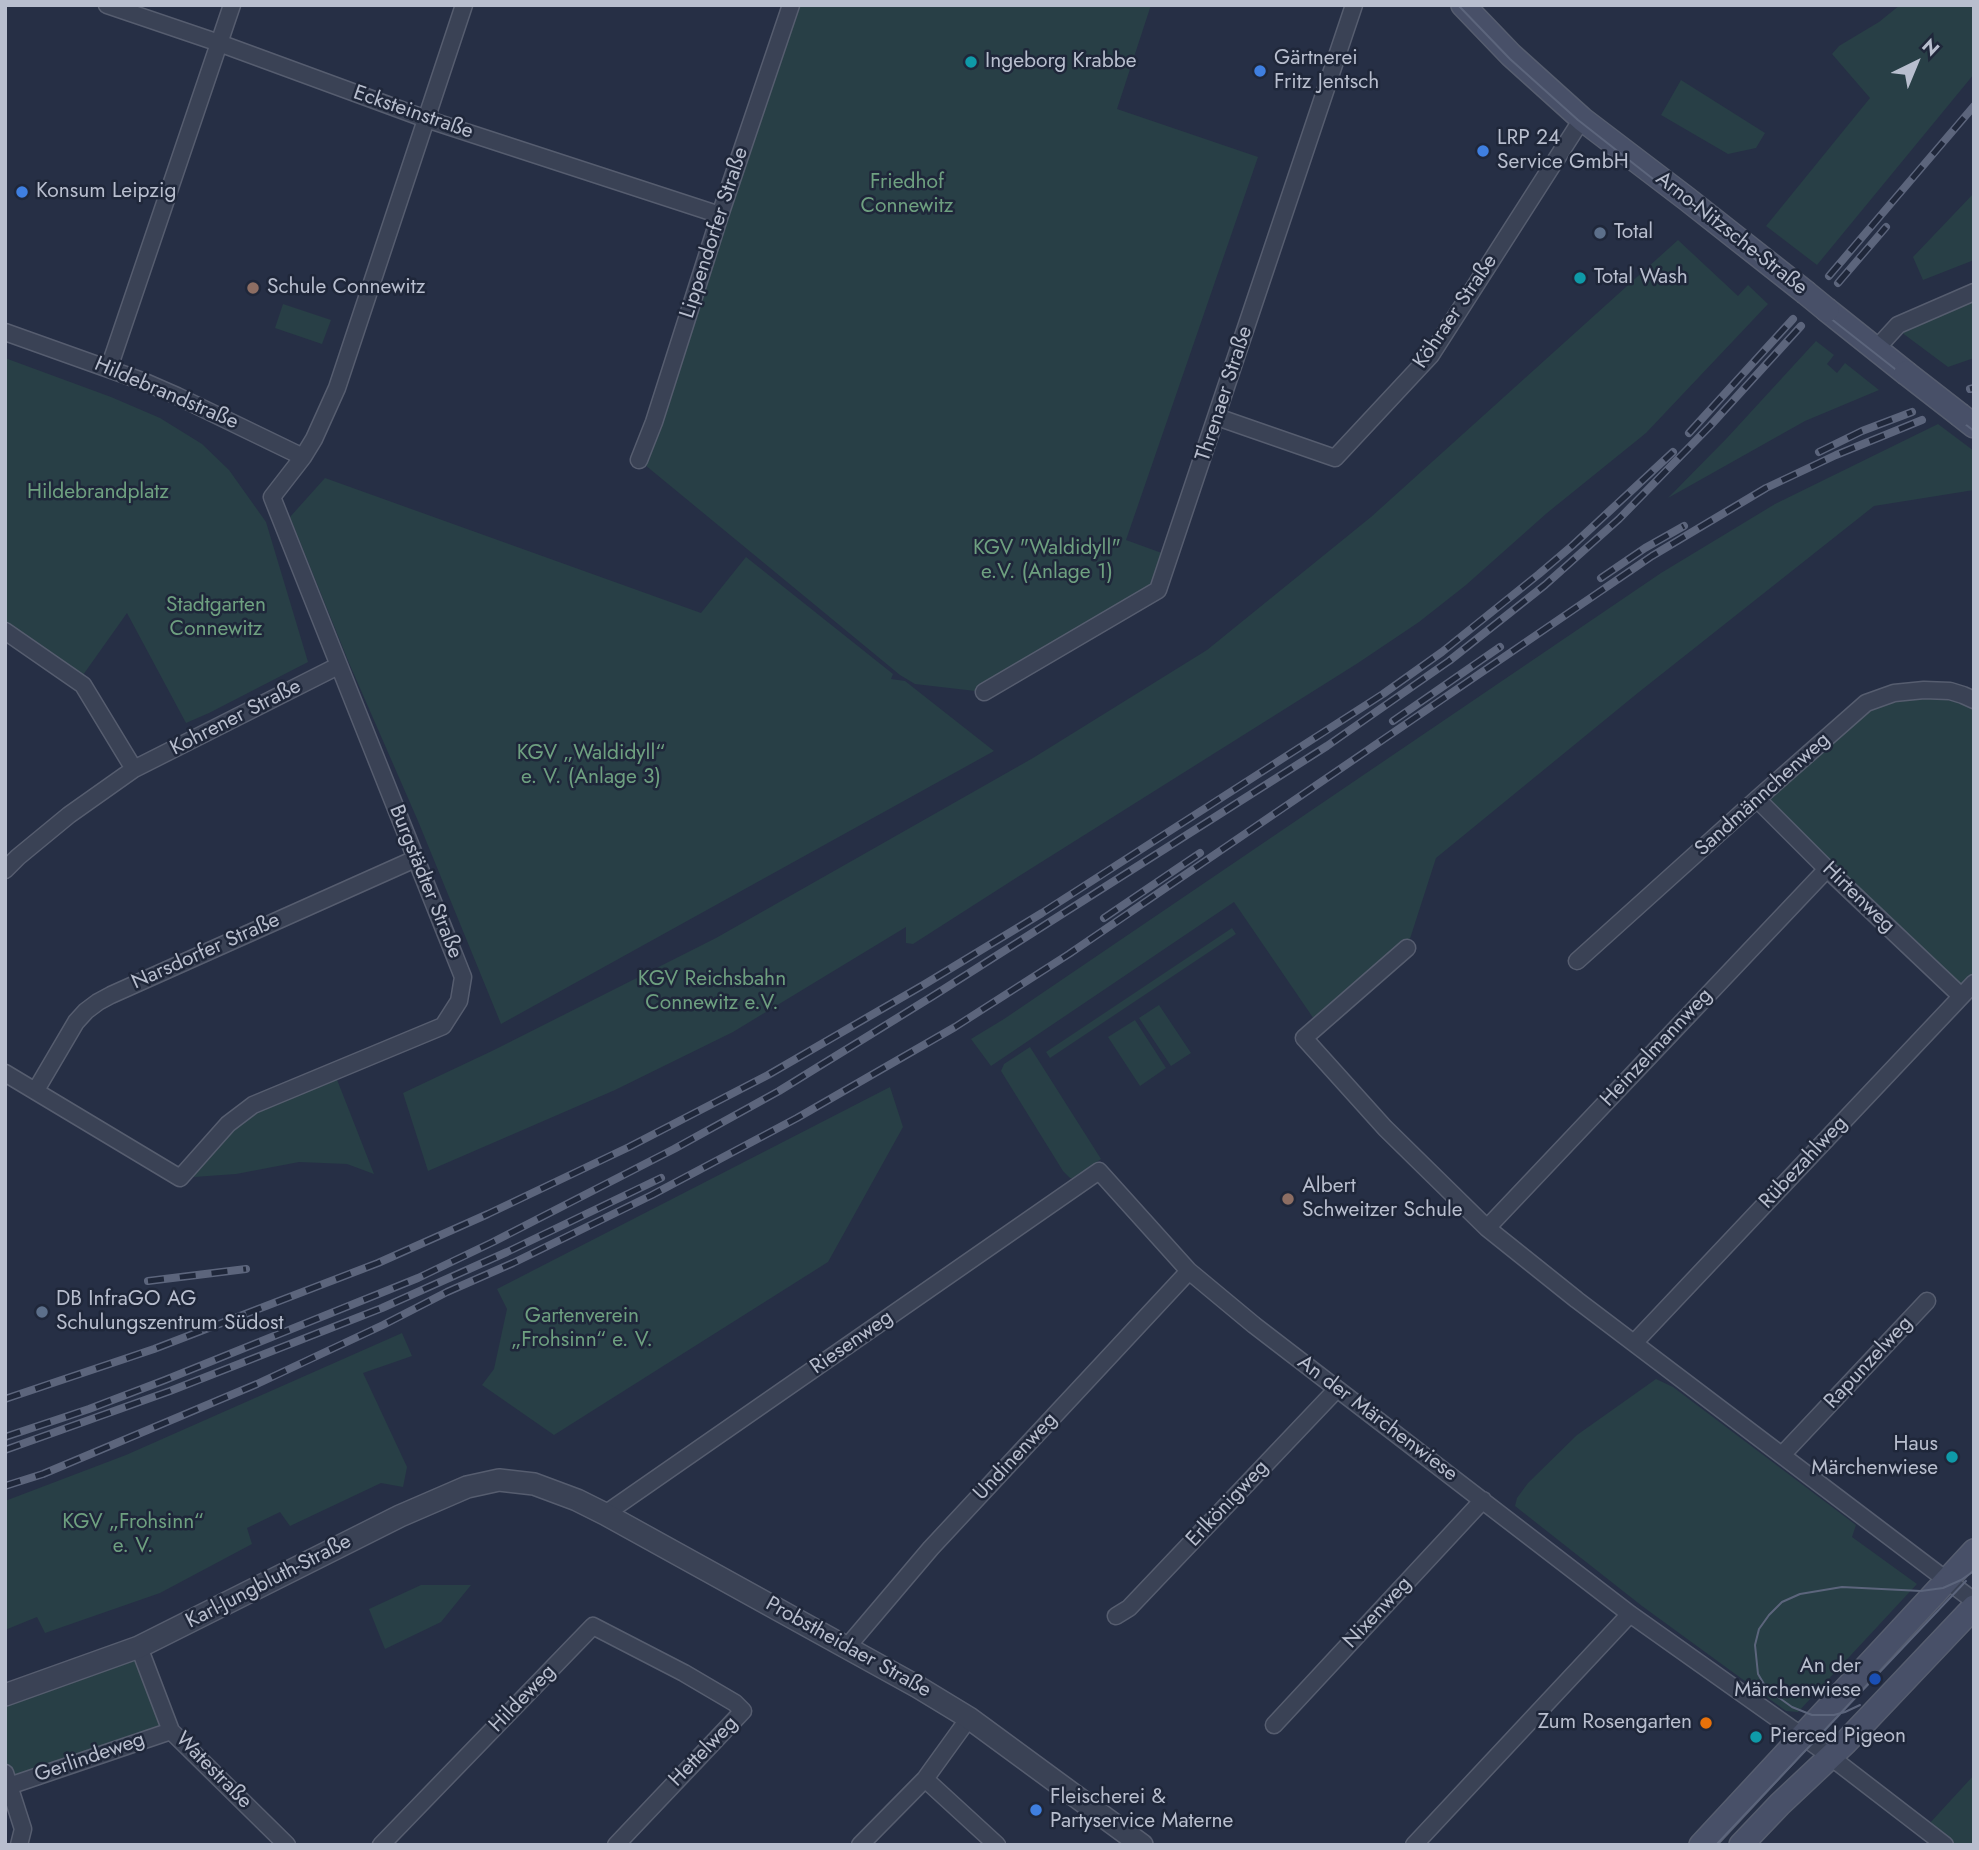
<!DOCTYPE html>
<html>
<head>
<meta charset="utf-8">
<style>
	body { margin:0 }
	#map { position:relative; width:1979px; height:1850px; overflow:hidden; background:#262f45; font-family:Jost,sans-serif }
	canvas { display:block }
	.frame { position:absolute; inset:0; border:7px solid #b8bece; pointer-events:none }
	.north { position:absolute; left:1881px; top:28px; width:70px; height:70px; -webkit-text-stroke:5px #1f273a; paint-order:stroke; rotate:43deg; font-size:19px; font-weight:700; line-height:28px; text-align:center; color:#b8bece }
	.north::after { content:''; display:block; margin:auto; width:24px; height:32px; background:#b8bece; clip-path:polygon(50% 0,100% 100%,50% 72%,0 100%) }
</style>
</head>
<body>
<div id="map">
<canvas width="1979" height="1850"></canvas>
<div class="frame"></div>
<div class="north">N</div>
</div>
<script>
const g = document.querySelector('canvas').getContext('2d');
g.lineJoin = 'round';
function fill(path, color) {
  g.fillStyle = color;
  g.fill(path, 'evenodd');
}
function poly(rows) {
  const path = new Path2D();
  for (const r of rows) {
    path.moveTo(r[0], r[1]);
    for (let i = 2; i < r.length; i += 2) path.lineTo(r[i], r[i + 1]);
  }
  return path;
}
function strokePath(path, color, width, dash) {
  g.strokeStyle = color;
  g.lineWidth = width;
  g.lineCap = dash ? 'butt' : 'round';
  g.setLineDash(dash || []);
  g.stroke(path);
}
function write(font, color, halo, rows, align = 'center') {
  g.font = font + ' Jost,sans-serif';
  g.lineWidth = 5;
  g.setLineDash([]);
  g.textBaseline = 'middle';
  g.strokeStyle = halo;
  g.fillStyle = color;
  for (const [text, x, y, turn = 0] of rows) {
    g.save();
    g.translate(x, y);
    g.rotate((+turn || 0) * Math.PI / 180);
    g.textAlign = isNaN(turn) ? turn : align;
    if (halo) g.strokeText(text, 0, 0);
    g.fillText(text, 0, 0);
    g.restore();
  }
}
fill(poly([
	[791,5,1151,5,1117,109,1258,157,1126,540,1170,556,1158,590,984,692,915,684,900,675,639,460],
	[1900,5,1974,5,1974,74,1817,265,1766,226,1870,98,1832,54,1839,46,1879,22],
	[1681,80,1765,133,1756,148,1728,154,1661,115],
	[1974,193,1974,260,1923,280,1913,257],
	[1678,240,1738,296,1748,285,1768,304,1646,433,1547,513,1466,585,1419,622,1358,663,1016,878,913,944,906,943,906,927,733,1032,615,1090,428,1171,403,1093,494,1050,716,938,1033,758,1207,650,1371,517],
	[1974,299,1974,358,1948,367,1901,332],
	[283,304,331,320,322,344,275,328],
	[1816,341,1834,355,1827,364,1837,373,1845,363,1879,390,1805,421,1668,498,1727,438],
	[5,358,111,397,160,418,202,444,229,470,266,522,308,662,209,713,186,723,127,613,83,675,5,622],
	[1938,424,1974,451,1974,490,1874,506,1639,692,1436,858,1407,948,1318,1025,1234,902,991,1066,971,1039,1004,1019,1661,573,1775,504],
	[325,478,701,613,746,557,893,674,891,679,905,681,994,751,501,1024,418,821,349,663,290,517],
	[1894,693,1974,700,1974,983,1961,996,1757,799,1866,703],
	[1232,928,1236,934,1050,1058,1046,1052],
	[1159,1005,1191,1053,1171,1066,1139,1018],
	[1135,1020,1166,1068,1140,1086,1108,1037],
	[1030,1047,1101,1159,1075,1178,1070,1178,1063,1171,1001,1071,1004,1064],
	[334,1072,374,1174,347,1164,299,1162,236,1174,180,1178,228,1124],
	[890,1087,903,1127,828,1262,554,1435,482,1385,494,1369,507,1309,497,1289],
	[402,1333,412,1356,363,1373,407,1467,403,1487,381,1483,290,1526,280,1512,247,1528,252,1544,160,1593,45,1633,37,1617,5,1630,5,1501,126,1455],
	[1656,1379,1673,1387,1856,1525,1852,1537,1917,1584,1798,1712,1786,1711,1642,1606,1515,1506,1517,1498,1528,1483,1577,1435],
	[421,1585,471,1585,441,1622,385,1649,369,1609],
	[139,1647,171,1731,9,1786,5,1773,5,1695],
	[1974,1775,1974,1845,1957,1845,1929,1824]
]), '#283f46');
const minor = poly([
	[107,5,219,43,426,119,720,215],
	[5,332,145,382,177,396,303,457,314,439,337,388,464,5],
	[1876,349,1898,325,1974,292],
	[109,368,232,5],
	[1217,417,1335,458,1431,355,1582,119],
	[639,460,654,422,720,215,791,5],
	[5,631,83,685,134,769],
	[984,692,1158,590,1354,5],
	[1757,799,1827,869,1961,996],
	[5,870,18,857,69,815,134,769,338,666],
	[1407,948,1304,1038,1385,1128,1487,1228,1577,1300,1974,1601],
	[1577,961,1757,799,1866,703,1894,693,1924,690,1950,691,1963,695,1974,700],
	[5,1073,180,1178,228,1124,253,1105,443,1026,459,1001,463,977,272,497,303,457],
	[36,1090,76,1022,86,1011,98,1002,111,995,415,859],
	[1487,1228,1827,869],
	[1634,1343,1974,983],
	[1782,1455,1927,1301],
	[605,1514,1099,1171,1189,1271,1254,1325,1630,1614,1819,1748,1945,1845],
	[1116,1616,1129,1608,1337,1389],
	[139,1647,171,1731,287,1845],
	[847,1647,931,1548,1189,1271],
	[1274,1725,1483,1500],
	[5,1773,23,1829,19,1845],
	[925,1779,997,1845],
	[9,1786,171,1731],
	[381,1845,593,1626,684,1673,735,1703,743,1711,616,1845],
	[860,1845,925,1779,969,1718],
	[1414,1845,1630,1614]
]);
const tertiary = poly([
	[5,1695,139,1647,400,1516,467,1487,499,1480,534,1484,577,1500,605,1514,918,1687,969,1718,1142,1845]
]);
const secondary = poly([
	[1463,5,1511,55,1582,119,1687,199,1805,292],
	[1827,310,1906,373],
	[1960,415,1974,426],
	[1701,1845,1974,1551],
	[1741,1845,1780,1804,1845,1743,1974,1607]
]);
strokePath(minor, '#565d6f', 19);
strokePath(tertiary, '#565d6f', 24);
strokePath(secondary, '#565d6f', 26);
strokePath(minor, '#3a4255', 16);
strokePath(tertiary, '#3a4255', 21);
strokePath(secondary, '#485068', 23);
strokePath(poly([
	[1458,5,1510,59,1578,120,1974,431],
	[1860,1705,1845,1712,1834,1715,1812,1715,1792,1707,1767,1689,1758,1674,1755,1645,1759,1629,1769,1615,1782,1602,1800,1594,1842,1587,1921,1591,1943,1588,1961,1580,1974,1571],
	[1716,1845,1966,1581]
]), '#5c657c', 2);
const rail = poly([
	[1829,276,1974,106],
	[1838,283,1886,227],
	[1970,389,1974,388],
	[1689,433,1793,319],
	[1819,452,1862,431,1912,412],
	[1601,578,1645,548,1684,526],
	[1393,721,1500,647],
	[1104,918,1200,853],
	[148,1281,246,1269],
	[5,1399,154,1349,378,1263,488,1214,629,1147,768,1075,925,984,1042,913,1383,694,1442,652,1539,574,1573,545,1673,452],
	[5,1437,89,1409,165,1380,418,1278,493,1242,674,1149,779,1091,933,996,1327,746,1449,661,1545,585,1619,519,1710,426,1801,326],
	[5,1450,170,1391,382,1308,507,1252,661,1178],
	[5,1486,43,1474,257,1384,383,1325,447,1292,513,1263,652,1195,797,1118,955,1027,1069,954,1652,556,1766,488,1836,455,1922,420]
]);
strokePath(rail, '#5c657c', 8);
strokePath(rail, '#1f273a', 5, [16]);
const secondaryBridge = poly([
	[1805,292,1827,310],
	[1906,373,1960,415]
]);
strokePath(secondaryBridge, '#565d6f', 26, []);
strokePath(secondaryBridge, '#485068', 23);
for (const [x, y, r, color] of [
	[971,62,7,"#0f9aa8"],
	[1260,71,7,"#3f7fe0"],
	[1483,151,7,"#3f7fe0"],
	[22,192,7,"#3f7fe0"],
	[1600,233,7,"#5c6f8a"],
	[1580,278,7,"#0f9aa8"],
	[253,288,7,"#8d6e63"],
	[1288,1199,7,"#8d6e63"],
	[42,1312,7,"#5c6f8a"],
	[1952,1457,7,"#0f9aa8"],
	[1875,1679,7,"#1a4fb4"],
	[1706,1723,7,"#e8710a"],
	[1756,1737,7,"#0f9aa8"],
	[1036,1810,7,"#3f7fe0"]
]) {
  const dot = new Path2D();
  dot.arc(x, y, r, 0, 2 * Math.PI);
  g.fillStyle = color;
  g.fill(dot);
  strokePath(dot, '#1f273a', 2.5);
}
write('21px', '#b8bece', '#1f273a', [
	["Gärtnerei",1274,59],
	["Fritz Jentsch",1274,83],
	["Ingeborg Krabbe",985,62],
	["LRP 24",1497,139],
	["Service GmbH",1497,163],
	["Konsum Leipzig",36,192],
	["Total",1614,233],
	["Total Wash",1594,278],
	["Schule Connewitz",267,288],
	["Albert",1302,1187],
	["Schweitzer Schule",1302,1211],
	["DB InfraGO AG",56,1300],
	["Schulungszentrum Südost",56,1324],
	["Haus",1938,1445,"right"],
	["Märchenwiese",1938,1469,"right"],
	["An der",1861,1667,"right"],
	["Märchenwiese",1861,1691,"right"],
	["Zum Rosengarten",1692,1723,"right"],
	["Pierced Pigeon",1770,1737],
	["Fleischerei &",1050,1798],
	["Partyservice Materne",1050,1822]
], 'left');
write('21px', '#b8bece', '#1f273a', [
	["Ecksteinstraße",413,113,19],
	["Lippendorfer Straße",715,233,-72],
	["Arno-Nitzsche-Straße",1731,234,38],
	["Köhraer Straße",1456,312,-56],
	["Hildebrandstraße",166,394,23],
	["Threnaer Straße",1225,394,-72],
	["Kohrener Straße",236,718,-27],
	["Sandmännchenweg",1763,795,-42],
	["Burgstädter Straße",425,882,68],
	["Hirtenweg",1858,898,44],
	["Narsdorfer Straße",206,952,-24],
	["Heinzelmannweg",1657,1048,-47],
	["Rübezahlweg",1804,1163,-47],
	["Riesenweg",852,1343,-35],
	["Rapunzelweg",1869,1363,-47],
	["An der Märchenwiese",1377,1419,37],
	["Undinenweg",1016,1457,-47],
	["Erlkönigweg",1228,1504,-47],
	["Karl-Jungbluth-Straße",269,1582,-27],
	["Nixenweg",1378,1613,-47],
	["Probstheidaer Straße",848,1648,29],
	["Hildeweg",523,1699,-46],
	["Hettelweg",704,1752,-46],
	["Gerlindeweg",90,1758,-19],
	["Watestraße",213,1771,45]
]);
write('21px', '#6ea080', '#1f273a', [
	["Friedhof",907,183],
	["Connewitz",907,207],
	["Hildebrandplatz",98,493],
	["KGV \"Waldidyll\"",1047,549],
	["e.V. (Anlage 1)",1047,573],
	["Stadtgarten",216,606],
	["Connewitz",216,630],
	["KGV „Waldidyll“",591,754],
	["e. V. (Anlage 3)",591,778],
	["KGV Reichsbahn",712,980],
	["Connewitz e.V.",712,1004],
	["Gartenverein",582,1317],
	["„Frohsinn“ e. V.",582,1341],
	["KGV „Frohsinn“",133,1523],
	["e. V.",133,1547]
]);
</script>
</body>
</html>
